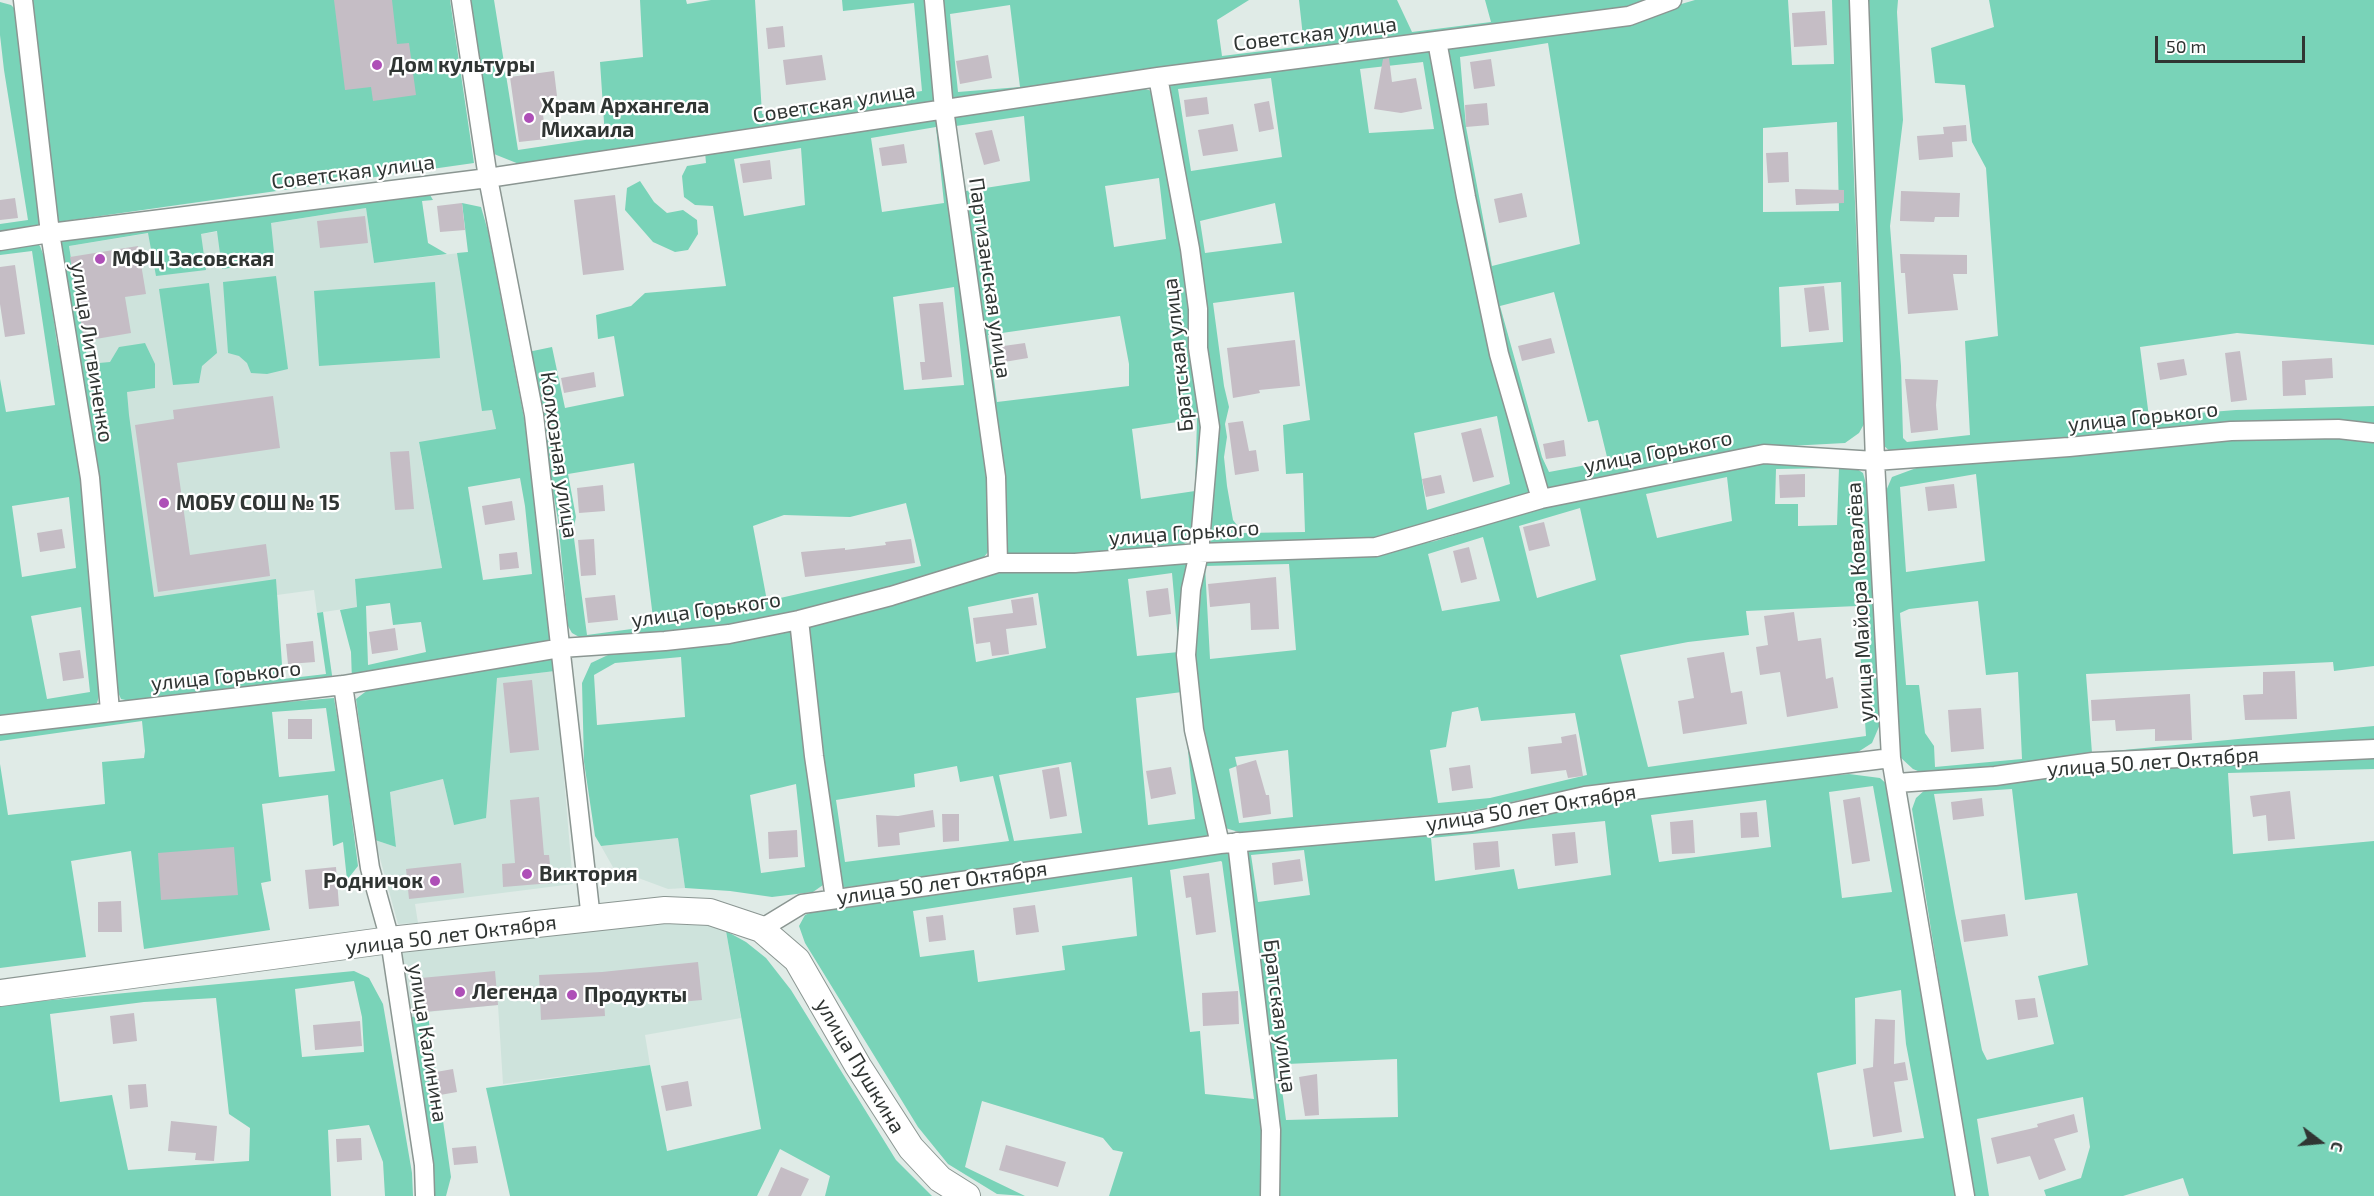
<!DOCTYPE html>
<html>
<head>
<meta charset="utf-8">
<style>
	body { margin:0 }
	#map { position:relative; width:2374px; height:1196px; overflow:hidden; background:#e0ebe7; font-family:"Exo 2",sans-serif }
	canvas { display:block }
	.north { position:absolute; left:2290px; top:1112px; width:60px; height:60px; -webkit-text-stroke:4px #fff; paint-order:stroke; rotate:106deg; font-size:16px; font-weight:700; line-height:24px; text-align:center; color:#303533 }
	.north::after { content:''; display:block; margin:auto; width:21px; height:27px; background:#303533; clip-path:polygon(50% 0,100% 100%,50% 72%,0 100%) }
	.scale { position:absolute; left:2155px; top:36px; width:150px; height:27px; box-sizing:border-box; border:3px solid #303533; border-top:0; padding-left:8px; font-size:18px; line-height:21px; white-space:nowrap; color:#303533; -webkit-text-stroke:4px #fff; paint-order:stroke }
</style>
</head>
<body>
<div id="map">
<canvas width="2374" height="1196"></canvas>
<div class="north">С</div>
<div class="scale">50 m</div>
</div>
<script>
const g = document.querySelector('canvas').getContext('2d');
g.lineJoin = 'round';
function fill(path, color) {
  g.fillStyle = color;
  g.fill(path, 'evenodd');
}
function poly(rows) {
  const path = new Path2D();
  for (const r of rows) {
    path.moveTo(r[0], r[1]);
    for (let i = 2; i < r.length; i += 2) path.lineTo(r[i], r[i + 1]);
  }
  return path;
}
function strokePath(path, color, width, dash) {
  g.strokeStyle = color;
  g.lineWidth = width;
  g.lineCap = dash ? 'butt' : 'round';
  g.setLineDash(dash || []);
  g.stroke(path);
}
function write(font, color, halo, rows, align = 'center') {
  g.font = font + ' "Exo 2",sans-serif';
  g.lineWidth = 4.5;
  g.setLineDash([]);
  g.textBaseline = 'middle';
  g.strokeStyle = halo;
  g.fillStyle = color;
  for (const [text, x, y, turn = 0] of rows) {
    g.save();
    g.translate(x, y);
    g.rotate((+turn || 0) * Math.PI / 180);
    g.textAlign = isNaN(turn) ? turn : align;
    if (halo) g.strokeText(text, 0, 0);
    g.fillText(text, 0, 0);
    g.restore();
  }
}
fill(poly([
	[366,208,374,263,468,252,496,430,419,443,442,568,355,579,357,607,317,613,314,590,277,595,278,604,159,623,107,491,69,246,175,229,177,238],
	[555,671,573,884,415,904,418,923,398,924,375,840,396,847,390,792,443,779,454,824,485,818,497,678],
	[678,838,685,888,668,889,614,869,601,846],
	[670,921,712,925,726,931,741,1018,645,1035,650,1065,503,1084,498,1005,428,1012,428,1015,411,1017,402,950]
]), '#cee3dc');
fill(poly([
	[32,0,450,0,474,163,58,222],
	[471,0,494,0,518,150,605,137,600,62,643,57,640,0,686,0,687,4,711,0,755,0,762,114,922,91,914,3,843,11,842,0,929,0,939,104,519,164,494,154],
	[941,0,1249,0,1217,20,1222,56,1304,46,1299,0,1397,0,1412,32,1491,22,1485,0,1660,0,1621,11,950,104],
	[1010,5,1020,87,958,92,950,14],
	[1695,0,1788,0,1792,65,1834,64,1832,0,1850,0,1851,104,1864,424,1859,433,1845,443,1789,446,1750,453,1547,493,1504,353,1443,46,1630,19],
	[1548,43,1580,244,1492,266,1466,127,1460,57],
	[1837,122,1839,211,1763,212,1763,128],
	[1841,282,1843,342,1781,347,1779,287],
	[1554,292,1588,422,1598,420,1608,461,1549,472,1542,457,1500,306],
	[1869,0,1898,0,1897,12,1903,120,1890,226,1901,366,1903,438,1907,442,1970,435,1965,341,1998,336,1986,168,1972,142,1965,85,1935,83,1931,48,1994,27,1989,0,2374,0,2374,345,2237,333,2140,347,2149,417,2236,410,2374,406,2374,429,1893,454,1882,444,1875,261],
	[0,2,11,5,19,13,42,228,0,235,0,224,28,220,4,70,0,35],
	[1434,48,1536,495,1380,541,1211,545,1209,532,1214,397,1163,82],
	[1423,62,1434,129,1369,133,1360,69],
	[1271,78,1282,157,1191,171,1178,89],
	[1275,203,1282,243,1205,253,1200,221],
	[1294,292,1310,420,1283,425,1286,474,1303,473,1305,532,1243,533,1233,520,1227,486,1224,457,1227,437,1225,424,1229,407,1224,386,1213,303],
	[1497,416,1510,484,1427,510,1414,433],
	[1138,87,1152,91,1164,128,1204,400,1192,539,1184,544,1087,558,1007,554,950,115],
	[1024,116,1030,181,966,191,956,126],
	[1159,178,1166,239,1114,247,1105,186],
	[1120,316,1129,364,1129,386,997,402,988,335],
	[1197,419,1195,491,1141,499,1132,429],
	[942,116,991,481,991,548,981,561,912,583,751,623,677,633,581,638,572,633,568,626,558,520,528,352,552,347,565,408,624,396,614,336,598,339,596,315,631,306,645,293,726,286,713,206,695,205,684,197,682,176,687,166,706,163,705,152],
	[936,127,944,203,882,212,871,138],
	[801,148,805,205,744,216,734,159],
	[954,287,964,385,904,390,893,297],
	[634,463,654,626,587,635,573,531,576,517,568,474],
	[906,503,921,566,767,601,753,526,784,515,850,517],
	[640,181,654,202,667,213,683,210,697,220,698,234,688,250,675,252,653,242,625,210,627,188],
	[423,183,433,200,422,201,428,243,447,254,374,263,366,208,271,223,275,262,222,269,217,231,201,234,206,270,156,276,148,233,69,246,88,364,110,362,119,347,145,343,155,364,155,388,127,392,129,415,154,597,276,579,283,679,326,674,317,613,323,612,333,682,134,702,121,699,110,674,58,240],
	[462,203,481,207,488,231,525,423,551,642,352,681,351,652,340,610,357,607,355,579,442,568,419,442,496,429,492,410,482,411,457,253,468,252],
	[520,478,525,506,532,574,483,580,468,487],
	[390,603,393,625,421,622,426,652,368,665,366,606],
	[34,241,40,246,45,259,57,343,65,369,85,481,101,689,97,703,88,709,0,722,0,379,6,412,55,405,32,251,0,255,0,246],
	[69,497,76,568,22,577,12,506],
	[81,607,90,692,47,699,31,616],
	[276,276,288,369,267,374,251,373,247,363,239,356,228,353,223,282],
	[435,282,440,358,319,366,314,291],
	[209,283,217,353,202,366,199,383,173,385,159,289],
	[2231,436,2374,438,2374,666,2334,671,2333,662,2086,674,2092,753,2374,726,2374,742,2050,762,1925,774,1913,769,1900,757,1898,741,1886,491,1892,477,1919,467],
	[1976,474,1985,561,1906,572,1900,487],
	[1978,601,1986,675,2018,672,2022,759,1935,767,1934,746,1925,733,1919,685,1906,685,1900,613,1909,609],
	[1796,462,1848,463,1863,473,1869,495,1881,722,1872,743,1858,752,1821,761,1544,795,1466,812,1297,827,1246,834,1225,828,1198,726,1191,651,1202,557,1358,555,1435,541,1578,496,1741,465],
	[1839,468,1837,525,1798,526,1798,504,1775,504,1776,469],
	[1727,477,1732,521,1657,538,1646,494],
	[1580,508,1596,580,1537,598,1519,526],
	[1483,537,1500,601,1442,611,1428,554],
	[1289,564,1296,650,1210,659,1205,566],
	[1857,606,1866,736,1648,767,1620,655,1688,642,1749,635,1746,611],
	[1478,707,1481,721,1575,713,1587,775,1490,798,1438,803,1430,750,1446,747,1452,712],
	[1288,750,1293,817,1239,823,1229,769,1237,766,1235,757],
	[1188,559,1185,590,1213,836,910,880,839,888,803,626,961,580,1006,572],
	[1172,573,1179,652,1137,656,1128,579],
	[1038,593,1046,648,976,662,968,607],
	[1182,692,1195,819,1148,825,1136,698],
	[1071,762,1082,833,1014,841,999,775],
	[957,766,960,782,993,776,1009,841,845,862,836,800,915,787,914,774],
	[793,631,828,871,823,885,813,892,772,897,730,891,685,888,678,838,601,846,595,836,584,762,582,683,591,663,608,655],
	[681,657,685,717,597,725,594,675,615,663],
	[796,784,805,867,761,873,750,795],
	[551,653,555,671,497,678,486,818,454,825,443,779,390,792,396,847,375,840,356,699,369,689],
	[334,698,344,757,358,866,347,880,343,842,333,846,328,795,262,804,271,881,261,883,270,930,144,949,131,851,71,861,86,957,0,968,0,764,8,815,105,804,102,762,144,758,145,751,142,721,0,741,0,733,118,716],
	[326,708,335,771,279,777,272,712],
	[2374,755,2374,769,2228,773,2233,854,2374,841,2374,1196,2189,1196,2183,1178,2123,1196,2046,1196,2044,1190,2081,1178,2090,1147,2083,1097,1977,1119,1989,1196,1973,1196,1912,809,1916,798,1926,789,2102,769],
	[2012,789,2025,900,2077,893,2088,965,2038,976,2054,1044,1987,1060,1982,1050,1955,913,1934,794],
	[1849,774,1880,778,1891,788,1957,1196,1275,1196,1243,847,1743,784],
	[1873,786,1892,892,1842,898,1829,792],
	[1766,800,1771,847,1659,862,1651,815],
	[1605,821,1611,875,1518,889,1514,869,1435,881,1431,838],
	[1304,850,1310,895,1258,902,1251,855],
	[1901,990,1906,1044,1924,1138,1830,1150,1817,1073,1856,1064,1855,998],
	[1397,1059,1398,1117,1286,1120,1281,1082,1289,1077,1287,1064],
	[1234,849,1267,1131,1266,1196,1109,1196,1123,1152,1113,1150,1103,1138,982,1101,965,1167,1025,1196,997,1194,948,1164,918,1127,805,943,799,926,805,915,819,909],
	[1221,861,1222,862,1254,1099,1205,1094,1200,1031,1190,1032,1170,870],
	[1132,877,1137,936,1062,946,1065,970,978,982,974,950,920,957,913,911],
	[726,931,746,942,766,958,791,990,896,1160,932,1196,825,1196,830,1176,780,1149,757,1196,510,1196,486,1088,650,1065,667,1151,761,1129],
	[354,971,369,978,383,1004,412,1173,413,1196,385,1196,383,1162,369,1125,328,1130,331,1196,0,1196,0,1005],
	[354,981,362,1017,364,1052,302,1057,295,989],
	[216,998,229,1114,250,1128,249,1161,128,1170,112,1095,60,1102,50,1014,144,1002],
	[428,1015,451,1177,446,1196,434,1196,432,1159,411,1017]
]), '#79d3b8');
fill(poly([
	[334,0,392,0,397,44,409,43,416,95,373,101,371,87,345,90],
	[1825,11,1827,45,1794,47,1792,13],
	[783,26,785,47,768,49,766,28],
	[822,55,826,80,786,85,783,60],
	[988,55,992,78,960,84,956,61],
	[1389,58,1392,82,1416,78,1422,109,1401,113,1374,109,1383,59],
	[1491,59,1495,86,1474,89,1470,62],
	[554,71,557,96,541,98,546,139,519,142,510,77],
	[1207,97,1209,114,1186,117,1184,100],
	[1269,101,1274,129,1259,132,1254,104],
	[1487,103,1489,125,1466,127,1465,105],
	[1233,124,1238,151,1203,156,1198,130],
	[1966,125,1967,141,1952,142,1953,157,1919,160,1917,136,1944,134,1943,127],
	[992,130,1000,161,984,165,975,133],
	[904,144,907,163,882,166,879,148],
	[1788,152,1789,182,1768,183,1766,153],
	[770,160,772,179,743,183,740,164],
	[1795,189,1844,190,1844,203,1796,205],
	[1901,191,1960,193,1959,217,1935,217,1934,222,1900,221],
	[1522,193,1527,217,1499,223,1494,199],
	[615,195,624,270,583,275,574,200],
	[15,198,18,218,0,220,0,200],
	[462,203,465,230,440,232,437,206],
	[365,216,368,243,320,248,317,221],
	[138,246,146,294,125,297,131,333,84,341,70,257],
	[1900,254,1967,255,1967,274,1953,274,1958,310,1908,314,1905,273,1901,273],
	[15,265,25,334,5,337,0,304,0,267],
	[1824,286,1829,330,1809,332,1804,288],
	[943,302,952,377,922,380,920,362,925,362,919,304],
	[1551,338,1555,353,1522,361,1518,346],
	[1295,340,1300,386,1259,390,1260,393,1233,398,1227,348],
	[1025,343,1028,358,998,363,996,347],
	[2240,351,2247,400,2231,402,2225,353],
	[2332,358,2333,378,2305,380,2306,395,2283,396,2282,361],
	[2184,359,2187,375,2160,380,2157,363],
	[594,372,596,387,564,393,561,378],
	[1905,379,1938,380,1936,405,1938,430,1911,433],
	[273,396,280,448,177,463,190,555,266,544,270,576,158,592,135,425,174,419,173,410],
	[1243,421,1249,451,1256,450,1259,471,1235,475,1228,423],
	[1481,428,1494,477,1473,482,1461,433],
	[1564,440,1566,456,1546,459,1543,444],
	[409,451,414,509,395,510,390,452],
	[1805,474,1805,497,1780,498,1779,475],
	[1441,475,1445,493,1426,497,1422,479],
	[1954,484,1957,508,1928,511,1925,487],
	[603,485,605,511,579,513,577,488],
	[512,501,515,520,485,525,482,506],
	[1544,522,1550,546,1529,551,1523,527],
	[62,529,65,548,40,552,37,533],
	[594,539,596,575,581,576,578,540],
	[911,539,915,563,805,577,801,552,845,548,845,550,886,545,885,542],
	[1469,547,1477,579,1461,583,1453,551],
	[517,552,519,568,500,570,499,554],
	[1276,577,1279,629,1251,630,1250,603,1210,607,1208,584],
	[1168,588,1171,614,1149,617,1146,591],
	[615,595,618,620,588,623,585,598],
	[1033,597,1037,625,1006,629,1009,654,992,656,990,642,976,644,973,618,1013,613,1011,600],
	[1794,612,1798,641,1821,638,1826,679,1833,677,1838,708,1787,717,1780,672,1760,675,1756,647,1768,645,1764,616],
	[395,628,398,650,372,654,369,632],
	[313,641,315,662,288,664,286,644],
	[80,650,84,678,63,681,59,653],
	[1724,652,1731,693,1742,691,1747,724,1683,734,1678,701,1694,698,1687,658],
	[2295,671,2297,719,2245,720,2243,695,2263,694,2263,672],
	[532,680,539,750,510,753,503,683],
	[2190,694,2192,740,2155,741,2155,729,2116,731,2115,720,2092,721,2091,700],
	[1981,708,1984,749,1951,752,1948,710],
	[288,719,312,719,312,739,288,739],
	[1576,734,1583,776,1568,778,1566,770,1531,774,1528,747,1562,743,1561,737],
	[1256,760,1266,795,1269,795,1271,814,1243,818,1236,766],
	[1470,765,1473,788,1452,791,1449,768],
	[1059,767,1067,816,1050,819,1042,770],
	[1171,767,1176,794,1151,799,1146,771],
	[2290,791,2295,839,2268,841,2266,815,2253,817,2250,796],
	[539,797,544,855,549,855,552,883,503,887,502,864,515,863,510,800],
	[1860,797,1870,861,1852,864,1843,800],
	[1982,798,1984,816,1953,820,1951,802],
	[933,810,935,827,899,833,900,845,878,847,876,815,898,816],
	[1757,812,1759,837,1741,838,1740,813],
	[942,814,959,814,959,841,943,842],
	[1693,820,1695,853,1672,854,1670,822],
	[797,830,798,857,769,859,768,832],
	[1575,832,1578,863,1555,866,1552,834],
	[1498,841,1500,867,1475,870,1473,843],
	[234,847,238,895,161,900,158,853],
	[1300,859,1303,881,1274,885,1272,863],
	[461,863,464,893,409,899,406,869],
	[336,867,339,906,309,909,305,870],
	[1209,873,1216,932,1196,935,1191,897,1186,898,1183,876],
	[121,901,122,932,98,932,98,902],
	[1035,905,1039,932,1016,935,1013,908],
	[2005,914,2008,936,1964,942,1961,920],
	[943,915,946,940,929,942,926,917],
	[698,962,702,1000,669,1003,668,991,604,1000,605,1016,541,1020,539,975,602,972],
	[495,971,498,1005,424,1012,421,978],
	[1238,991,1239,1024,1203,1026,1202,993],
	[2035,998,2038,1017,2018,1020,2015,1000],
	[134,1013,137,1041,113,1044,110,1016],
	[1875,1019,1895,1020,1894,1064,1905,1062,1908,1080,1894,1082,1902,1132,1873,1137,1863,1069,1873,1067],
	[360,1021,362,1046,315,1050,313,1025],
	[453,1069,457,1092,440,1095,436,1072],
	[1317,1074,1319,1115,1305,1116,1299,1077],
	[688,1081,692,1106,666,1111,661,1086],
	[146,1084,148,1107,130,1109,128,1085],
	[2074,1114,2078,1132,2054,1139,2066,1170,2039,1180,2030,1156,1997,1164,1991,1138,2038,1127,2037,1124],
	[171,1121,217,1126,214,1161,195,1160,196,1153,168,1151],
	[361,1138,362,1160,337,1162,336,1139],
	[1006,1145,1066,1162,1058,1187,999,1170],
	[476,1146,478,1163,454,1165,452,1148],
	[781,1167,809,1179,801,1196,768,1196]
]), '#c5bdc5');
const street = poly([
	[23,0,50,233,90,478,110,711],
	[461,0,488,178,534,415,591,919],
	[934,0,944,109,996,477,998,563],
	[1859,0,1875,461,1891,758,1965,1196],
	[1437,41,1466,197,1499,354,1541,499],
	[1158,77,1190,249,1198,309,1198,348,1210,427,1199,553,1191,589,1186,655,1194,730,1220,844],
	[0,241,50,233,488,178,1158,77,1629,16,1672,0],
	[799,620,814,756,835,899],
	[343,685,370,868,390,940,424,1165,425,1196],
	[0,725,343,685,561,648,665,641,729,634,799,620,891,596,998,563,1075,563,1199,553,1376,547,1541,499,1764,454,1875,461,2069,447,2231,431,2338,429,2374,433],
	[1897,783,1995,776,2093,762,2374,749],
	[1237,842,1271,1130,1270,1196],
	[761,929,802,904,1220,844,1471,822,1585,796,1891,758]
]);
const secondary = poly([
	[0,993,390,940,665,910,710,912,761,929,797,960,858,1066,911,1148,940,1179,967,1196]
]);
strokePath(street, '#8b9692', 21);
strokePath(secondary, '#8b9692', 28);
strokePath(street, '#fff', 18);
strokePath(secondary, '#fff', 26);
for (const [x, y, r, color] of [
	[377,65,6,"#ae4fb7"],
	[529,118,6,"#ae4fb7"],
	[100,259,6,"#ae4fb7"],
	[164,503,6,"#ae4fb7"],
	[527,874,6,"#ae4fb7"],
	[435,881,6,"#ae4fb7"],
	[460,992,6,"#ae4fb7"],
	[572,995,6,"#ae4fb7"]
]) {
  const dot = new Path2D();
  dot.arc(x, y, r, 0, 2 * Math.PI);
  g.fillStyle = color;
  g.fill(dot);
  strokePath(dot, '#fff', 2);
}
write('21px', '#303533', '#fff', [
	["Советская улица",1315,34,-7],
	["Советская улица",834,103,-9],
	["Советская улица",353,172,-7],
	["Партизанская улица",990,278,82],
	["улица Литвиненко",92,352,81],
	["Братская улица",1178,355,-96],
	["улица Горького",2143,417,-6],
	["улица Горького",1658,452,-11],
	["Колхозная улица",559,455,82],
	["улица Горького",1184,533,-4],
	["улица Майора Ковалёва",1860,602,-93],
	["улица Горького",706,610,-8],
	["улица Горького",226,676,-6],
	["улица 50 лет Октября",2153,762,-4],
	["улица 50 лет Октября",1531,808,-9],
	["улица 50 лет Октября",942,883,-8],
	["улица 50 лет Октября",451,935,-7],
	["Братская улица",1280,1016,83],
	["улица Калинина",428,1043,81],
	["улица Пушкина",860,1066,59]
]);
write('bold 21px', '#303533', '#fff', [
	["Дом культуры",389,65],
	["Храм Архангела",541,106],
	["Михаила",541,130],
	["МФЦ Засовская",112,259],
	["МОБУ СОШ № 15",176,503],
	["Виктория",539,874],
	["Родничок",423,881,"right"],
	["Легенда",472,992],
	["Продукты",584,995]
], 'left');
</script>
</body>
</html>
